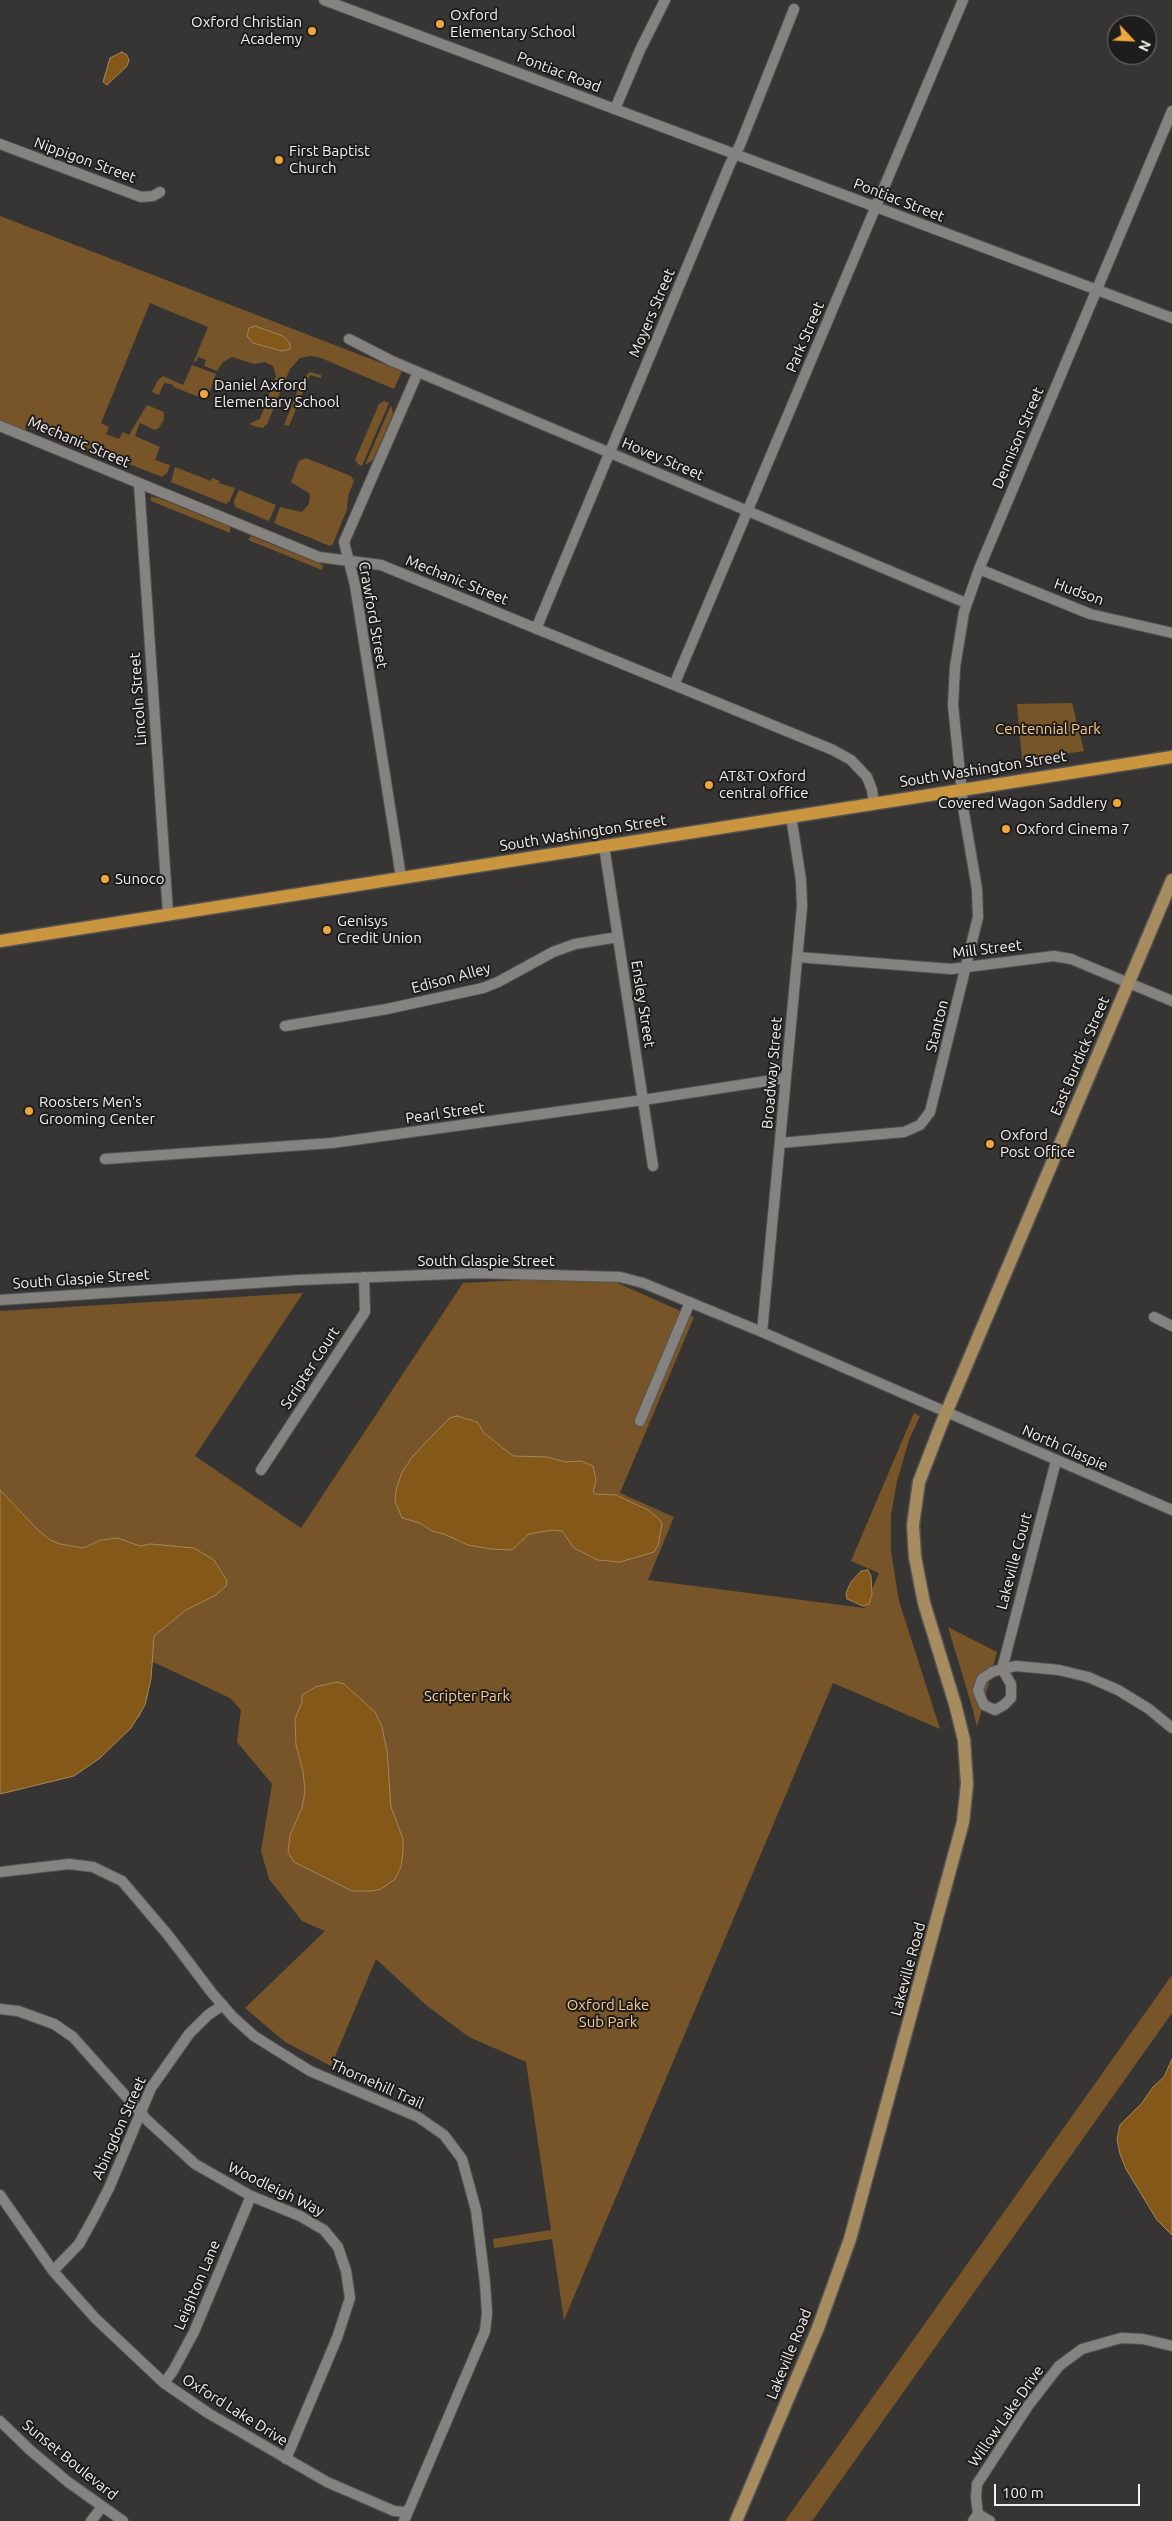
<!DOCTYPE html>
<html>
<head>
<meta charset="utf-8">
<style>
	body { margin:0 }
	#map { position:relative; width:1172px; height:2521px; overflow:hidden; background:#373533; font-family:Ubuntu,sans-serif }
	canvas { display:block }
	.north { position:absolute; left:1107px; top:15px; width:50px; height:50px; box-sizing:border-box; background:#1e1d1c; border:1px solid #737271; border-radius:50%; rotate:115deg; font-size:14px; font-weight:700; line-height:20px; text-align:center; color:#f3f1f0 }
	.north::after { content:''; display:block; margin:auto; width:18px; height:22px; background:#f0a63e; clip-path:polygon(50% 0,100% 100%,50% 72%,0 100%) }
	.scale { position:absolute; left:994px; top:2484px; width:146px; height:22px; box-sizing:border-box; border:2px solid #f3f1f0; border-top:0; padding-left:6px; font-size:15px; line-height:18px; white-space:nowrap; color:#f3f1f0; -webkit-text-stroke:4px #1e1d1c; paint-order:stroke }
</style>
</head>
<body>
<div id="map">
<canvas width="1172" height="2521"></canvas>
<div class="north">N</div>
<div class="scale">100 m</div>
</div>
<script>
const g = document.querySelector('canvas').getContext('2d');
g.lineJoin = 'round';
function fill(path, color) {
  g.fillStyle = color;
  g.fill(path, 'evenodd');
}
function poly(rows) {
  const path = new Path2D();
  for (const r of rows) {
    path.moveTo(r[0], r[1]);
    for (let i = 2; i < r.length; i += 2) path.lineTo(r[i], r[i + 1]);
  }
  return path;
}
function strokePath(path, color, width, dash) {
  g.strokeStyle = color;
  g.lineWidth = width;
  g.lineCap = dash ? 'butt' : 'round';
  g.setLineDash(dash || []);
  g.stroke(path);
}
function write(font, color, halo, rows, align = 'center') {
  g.font = font + ' Ubuntu,sans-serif';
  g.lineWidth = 4;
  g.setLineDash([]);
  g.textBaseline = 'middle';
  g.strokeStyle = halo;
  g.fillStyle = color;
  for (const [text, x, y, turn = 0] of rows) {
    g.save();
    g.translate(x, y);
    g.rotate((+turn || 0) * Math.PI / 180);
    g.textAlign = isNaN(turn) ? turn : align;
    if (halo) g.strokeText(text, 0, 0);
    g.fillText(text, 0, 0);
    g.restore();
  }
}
fill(poly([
	[0,216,402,371,394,389,321,358,311,356,300,358,290,369,267,424,263,428,257,427,249,424,260,419,276,376,273,366,265,362,254,364,232,357,223,362,217,371,204,366,206,360,198,357,196,362,194,361,208,327,150,303,101,423,109,427,106,434,119,439,123,432,129,435,147,405,164,412,164,419,159,428,155,430,140,423,135,436,160,447,155,460,170,465,167,473,162,477,109,456,103,457,25,426,26,431,0,420],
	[192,365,216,374,207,400,176,388,171,384,164,383,159,395,152,392,158,380,163,376,183,385],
	[310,372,321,375,321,378,310,375,289,426,284,425,302,380],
	[384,401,389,403,364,461,362,466,358,464,355,460,379,404],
	[391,405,393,414,373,460,365,465],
	[306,458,351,476,354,481,348,496,347,509,333,544,330,546,274,523,280,507,302,512,309,504,310,494,291,482,299,461],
	[175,467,211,481,212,478,220,481,219,483,235,488,230,501,226,504,171,482],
	[239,490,276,505,269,521,235,507,234,501],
	[151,497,159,498,230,527,230,533,151,501],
	[251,536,323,565,322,570,248,540],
	[1072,703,1084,751,1022,760,1017,704],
	[586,1269,694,1317,620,1493,674,1517,648,1580,864,1608,879,1573,851,1561,914,1413,920,1416,909,1440,897,1481,891,1515,891,1551,899,1601,940,1729,833,1683,564,2320,552,2239,494,2248,493,2239,551,2230,526,2062,469,2037,426,2005,376,1959,331,2066,285,2042,245,2008,325,1931,302,1921,269,1879,261,1851,272,1784,237,1742,241,1710,230,1698,153,1662,147,1698,140,1716,100,1758,74,1776,0,1794,0,1311,303,1293,195,1456,301,1528,463,1283,582,1277],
	[948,1627,997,1652,977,1727,973,1710],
	[1172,1975,1172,2013,812,2521,785,2521]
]), '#775529');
const water = poly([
	[122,52,127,55,129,60,127,66,107,85,103,82,110,58,122,52],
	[255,326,283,336,290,343,290,349,282,351,253,343,247,336,249,328,255,326],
	[457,1416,477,1422,484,1433,513,1456,548,1457,565,1462,581,1461,593,1466,596,1480,593,1492,595,1494,616,1495,648,1510,660,1520,662,1524,658,1545,654,1552,620,1562,598,1560,574,1548,562,1531,553,1530,529,1534,512,1550,491,1549,468,1545,444,1534,432,1531,420,1523,402,1518,395,1501,396,1490,402,1472,413,1456,430,1438,450,1418,457,1416],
	[0,1490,37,1529,50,1540,60,1544,83,1548,101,1540,118,1538,140,1546,151,1544,194,1548,214,1560,227,1581,226,1586,216,1595,186,1610,154,1636,151,1679,145,1705,131,1728,100,1758,74,1776,0,1794,0,1490],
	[868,1570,871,1576,872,1594,869,1604,863,1606,847,1599,846,1593,851,1582,861,1571,868,1570],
	[337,1682,344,1684,375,1712,382,1727,387,1751,391,1807,403,1839,403,1852,401,1867,395,1879,381,1889,372,1891,352,1891,294,1862,288,1852,290,1835,302,1808,305,1792,303,1771,296,1745,295,1719,302,1702,302,1695,315,1687,337,1682],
	[1172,2059,1172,2235,1157,2220,1126,2169,1120,2154,1117,2139,1120,2125,1142,2103,1153,2087,1164,2077,1172,2059]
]);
fill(water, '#835819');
strokePath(water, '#a5865a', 1);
const minor = poly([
	[324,0,1172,318],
	[615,109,640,50,665,0],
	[0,144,141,197,153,196,160,192],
	[349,339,392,361,966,603],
	[0,426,319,557,381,565,833,750,851,760,867,777,872,790,874,804],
	[139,483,168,913],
	[979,569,1090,614,1172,633],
	[536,629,730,164,740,145,794,9],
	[674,685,963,0],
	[604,846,653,1166],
	[401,877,355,585,344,542,418,372],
	[797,957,951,969,1054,956,1071,959,1172,1001],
	[285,1026,387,1009,483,988,498,982,553,952,575,944,618,937],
	[780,1143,904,1132,920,1125,930,1112,978,917,977,889,964,813,953,705,955,667,964,612,979,569,1172,111],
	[105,1159,332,1143,643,1100,786,1078],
	[0,1300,298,1280,476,1273,620,1277,643,1283,762,1332,1172,1510],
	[1154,1317,1172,1326],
	[762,1332,802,907,801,880,791,816],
	[640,1421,690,1302],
	[1056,1461,1002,1669,992,1672,982,1679,978,1690,980,1696,984,1705,995,1710,1004,1705,1011,1698,1011,1684,1002,1669,1016,1666,1059,1670,1088,1677,1118,1690,1149,1709,1172,1728],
	[261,1470,365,1312,364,1277],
	[0,1872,69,1864,93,1867,122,1881,168,1935,212,1993,233,2017,254,2036,310,2071,418,2117,444,2135,462,2159,476,2210,485,2283,487,2313,485,2331,404,2521],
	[0,2009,18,2011,54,2024,73,2037,148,2121,195,2164,251,2196,300,2216,324,2230,338,2247,346,2271,350,2298,337,2338,286,2459],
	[0,2195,53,2271,95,2318,164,2383,208,2413,327,2482,394,2511,404,2512,408,2510],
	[53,2271,79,2244,94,2217,109,2188,151,2088,189,2034,208,2015,223,2005],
	[164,2383,173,2371,194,2332,251,2196],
	[0,2421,30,2450,68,2482,123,2521],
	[978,2514,990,2521],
	[91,2521,102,2507],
	[973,2521,978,2514,976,2498,977,2484,1028,2406,1059,2366,1082,2349,1121,2338,1143,2339,1172,2346]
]);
const secondary = poly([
	[736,2521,818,2328,850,2239,963,1822,967,1784,964,1740,955,1704,924,1603,915,1557,913,1525,919,1482,941,1425,1172,880]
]);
const primary = poly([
	[0,941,1172,757]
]);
strokePath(minor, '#555452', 12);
strokePath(secondary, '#555452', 15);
strokePath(primary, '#555452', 15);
strokePath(minor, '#858380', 10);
strokePath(secondary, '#a78c5f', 12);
strokePath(primary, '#c9963f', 12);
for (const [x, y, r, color] of [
	[440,24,5,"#f0a63e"],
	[312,31,5,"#f0a63e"],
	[279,160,5,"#f0a63e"],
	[204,394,5,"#f0a63e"],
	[709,785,5,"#f0a63e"],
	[1117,803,5,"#f0a63e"],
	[1006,829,5,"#f0a63e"],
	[105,879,5,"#f0a63e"],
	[327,930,5,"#f0a63e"],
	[29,1111,5,"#f0a63e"],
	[990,1144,5,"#f0a63e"]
]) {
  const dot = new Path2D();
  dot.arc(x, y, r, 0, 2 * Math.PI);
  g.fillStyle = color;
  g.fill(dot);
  strokePath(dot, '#1e1d1c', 2);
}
write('15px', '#f3f1f0', '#1e1d1c', [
	["Oxford",450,15],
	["Elementary School",450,32],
	["Oxford Christian",302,22,"right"],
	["Academy",302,39,"right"],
	["First Baptist",289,151],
	["Church",289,168],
	["Daniel Axford",214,385],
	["Elementary School",214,402],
	["AT&T Oxford",719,776],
	["central office",719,793],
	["Covered Wagon Saddlery",1107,803,"right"],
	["Oxford Cinema 7",1016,829],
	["Sunoco",115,879],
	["Genisys",337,921],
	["Credit Union",337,938],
	["Roosters Men's",39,1102],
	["Grooming Center",39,1119],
	["Oxford",1000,1135],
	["Post Office",1000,1152]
], 'left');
write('15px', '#f3f1f0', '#1e1d1c', [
	["Pontiac Road",559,72,21],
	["Nippigon Street",85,160,20],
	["Pontiac Street",899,200,21],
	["Moyers Street",652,313,-67],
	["Park Street",805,337,-67],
	["Dennison Street",1018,438,-67],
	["Mechanic Street",79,442,23],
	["Hovey Street",663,459,23],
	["Mechanic Street",457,580,22],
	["Hudson",1079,592,20],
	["Crawford Street",373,615,80],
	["Lincoln Street",138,699,-94],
	["South Washington Street",983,769,-9],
	["South Washington Street",583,833,-9],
	["Mill Street",987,949,-7],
	["Edison Alley",451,978,-15],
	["Ensley Street",643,1004,81],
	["Stanton",937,1026,-76],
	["East Burdick Street",1080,1056,-67],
	["Broadway Street",772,1073,-85],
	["Pearl Street",445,1113,-8],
	["South Glaspie Street",486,1261],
	["South Glaspie Street",81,1279,-4],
	["Scripter Court",310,1368,-57],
	["North Glaspie",1065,1448,24],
	["Lakeville Court",1014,1561,-75],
	["Lakeville Road",908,1969,-75],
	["Thornehill Trail",377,2084,24],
	["Abingdon Street",119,2128,-66],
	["Woodleigh Way",276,2189,26],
	["Leighton Lane",197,2285,-67],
	["Lakeville Road",789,2354,-68],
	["Oxford Lake Drive",235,2410,32],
	["Willow Lake Drive",1006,2416,-55],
	["Sunset Boulevard",70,2460,39]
]);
write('15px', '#facb93', '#1e1d1c', [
	["Centennial Park",1048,729],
	["Scripter Park",467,1696],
	["Oxford Lake",608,2005],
	["Sub Park",608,2022]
]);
</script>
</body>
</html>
